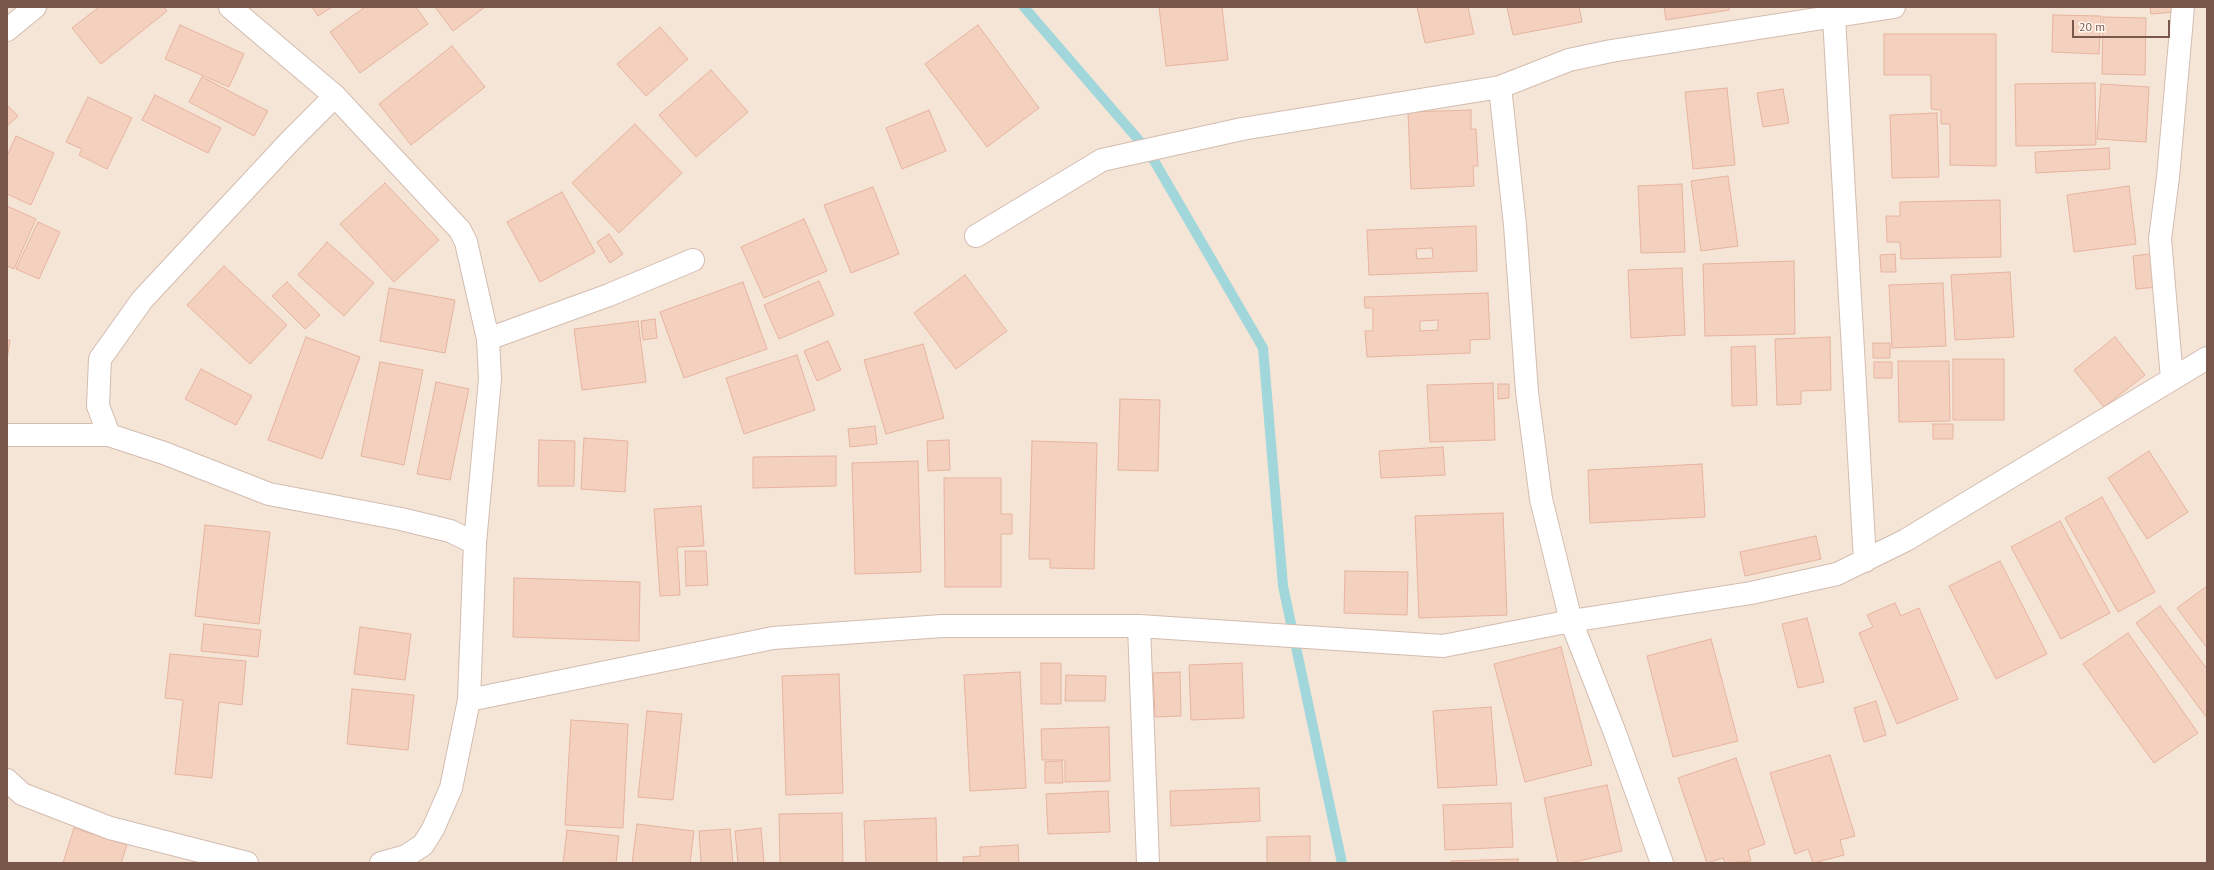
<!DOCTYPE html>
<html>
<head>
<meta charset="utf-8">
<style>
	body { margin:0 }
	#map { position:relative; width:2214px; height:870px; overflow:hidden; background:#fdf4e9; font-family:"PT Sans",sans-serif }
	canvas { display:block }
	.frame { position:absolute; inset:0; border:8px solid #79574b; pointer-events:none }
	.scale { position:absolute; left:2072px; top:20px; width:98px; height:18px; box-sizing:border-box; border:2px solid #79574b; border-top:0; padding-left:5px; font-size:12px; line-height:14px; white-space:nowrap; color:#79574b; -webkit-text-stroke:3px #fff8f0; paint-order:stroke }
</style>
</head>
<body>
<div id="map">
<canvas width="2214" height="870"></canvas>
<div class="frame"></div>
<div class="scale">20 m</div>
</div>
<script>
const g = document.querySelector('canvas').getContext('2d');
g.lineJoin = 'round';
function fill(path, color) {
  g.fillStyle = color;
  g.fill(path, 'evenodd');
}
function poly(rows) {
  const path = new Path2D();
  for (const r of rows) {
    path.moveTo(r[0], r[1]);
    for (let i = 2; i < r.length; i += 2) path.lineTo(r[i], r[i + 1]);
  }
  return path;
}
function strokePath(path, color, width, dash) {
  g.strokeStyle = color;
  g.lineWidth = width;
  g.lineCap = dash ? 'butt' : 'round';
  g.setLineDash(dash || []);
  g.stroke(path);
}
fill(poly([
	[7,7,2207,7,2207,863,7,863]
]), '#f5e5d7');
strokePath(poly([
	[1024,7,1149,152,1263,348,1283,586,1342,863]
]), '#a1d7db', 10);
const building = poly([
	[99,7,164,7,167,11,101,64,72,28,99,7],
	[312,7,332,7,318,16,312,7],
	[365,7,416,7,428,24,360,73,330,32,365,7],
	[435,7,485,7,453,31,435,7],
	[1159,7,1222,7,1228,60,1166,66,1159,7],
	[1417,7,1468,7,1474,34,1425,43,1417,7],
	[1507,7,1579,7,1582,22,1513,35,1507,7],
	[1664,7,1729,7,1729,10,1666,20,1664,7],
	[2150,7,2176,7,2176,12,2151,14,2150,7],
	[2053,15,2101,16,2099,54,2052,52,2053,15],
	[2103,17,2146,18,2145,75,2102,74,2103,17],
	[180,25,244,54,229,87,165,59,180,25],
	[978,25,1039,108,987,147,925,64,978,25],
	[660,27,688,59,646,96,617,64,660,27],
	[1884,34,1996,34,1996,166,1950,165,1950,124,1941,124,1941,110,1931,109,1931,75,1884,75,1884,34],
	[452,46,485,87,411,145,379,104,452,46],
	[711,70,748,112,696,157,659,115,711,70],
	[202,77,268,111,254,136,189,102,202,77],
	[2095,83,2096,145,2016,146,2015,84,2095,83],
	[2101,84,2149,87,2146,142,2097,139,2101,84],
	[1727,88,1735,165,1693,169,1685,92,1727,88],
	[1783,89,1789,123,1763,127,1757,93,1783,89],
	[155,95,221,128,208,153,142,120,155,95],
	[88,97,132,118,107,169,79,155,82,149,66,142,88,97],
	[7,105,18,116,7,126,7,105],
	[929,110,946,151,902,169,886,128,929,110],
	[1471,110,1471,129,1476,129,1478,166,1473,166,1474,186,1411,189,1408,112,1471,110],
	[1937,113,1939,177,1892,178,1890,115,1937,113],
	[635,124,682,173,619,233,572,183,635,124],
	[16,136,54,153,31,205,7,194,7,156,16,136],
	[2109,148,2110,169,2036,173,2035,152,2109,148],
	[1728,176,1738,246,1701,251,1691,181,1728,176],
	[385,183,439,240,394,282,340,224,385,183],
	[1682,184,1685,252,1641,253,1638,186,1682,184],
	[2129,186,2136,244,2074,252,2067,195,2129,186],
	[873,187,899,254,851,273,824,205,873,187],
	[562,192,595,252,540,282,507,222,562,192],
	[2000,200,2001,257,1901,259,1900,242,1887,242,1886,216,1900,216,1900,202,2000,200],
	[7,206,36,219,14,269,7,266,7,206],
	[804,219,827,271,764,298,741,247,804,219],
	[38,222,60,232,39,279,16,269,38,222],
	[1476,226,1477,271,1369,275,1367,230,1476,226],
	[1432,248,1433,258,1417,259,1416,249,1432,248],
	[609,234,623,254,610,263,597,242,609,234],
	[327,242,374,283,344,316,298,275,327,242],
	[2156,253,2159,287,2136,289,2133,256,2156,253],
	[1895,254,1896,272,1881,272,1880,255,1895,254],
	[1794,261,1795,334,1705,336,1703,264,1794,261],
	[224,266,287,325,250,364,187,305,224,266],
	[1682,268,1685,335,1631,338,1628,270,1682,268],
	[2010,272,2014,337,1955,340,1951,275,2010,272],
	[965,275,1007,331,956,369,914,313,965,275],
	[819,281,834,315,779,339,764,305,819,281],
	[287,282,320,315,305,329,272,296,287,282],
	[743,282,767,349,684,378,660,312,743,282],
	[1943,283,1946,346,1892,348,1889,285,1943,283],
	[389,288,455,300,445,353,380,341,389,288],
	[1488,293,1490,339,1470,340,1470,353,1367,357,1365,331,1373,331,1373,308,1365,308,1364,297,1488,293],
	[1438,320,1438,330,1420,331,1420,321,1438,320],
	[655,319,657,338,643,340,641,321,655,319],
	[638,321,646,382,582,390,574,329,638,321],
	[306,337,360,357,322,459,268,440,306,337],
	[1830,337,1831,390,1801,391,1801,404,1777,405,1775,339,1830,337],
	[2115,337,2145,375,2104,407,2074,370,2115,337],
	[7,340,10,340,7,360,7,340],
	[828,341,841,370,817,381,804,351,828,341],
	[1873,343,1890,343,1890,358,1873,358,1873,343],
	[923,344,944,418,886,434,864,360,923,344],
	[1755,346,1757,405,1732,406,1731,347,1755,346],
	[797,355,815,410,744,434,726,378,797,355],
	[1953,359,2004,359,2004,420,1953,420,1953,359],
	[1898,361,1949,361,1950,421,1899,422,1898,361],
	[380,362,423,370,404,465,361,456,380,362],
	[1874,362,1892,362,1892,378,1874,378,1874,362],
	[201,369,252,396,236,425,185,399,201,369],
	[436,382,469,389,450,480,417,474,436,382],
	[1493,383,1495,440,1430,442,1427,385,1493,383],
	[1498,384,1509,384,1509,398,1498,399,1498,384],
	[1120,399,1160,400,1158,471,1118,470,1120,399],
	[1933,424,1953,424,1953,439,1933,439,1933,424],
	[875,426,877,444,850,447,848,429,875,426],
	[584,438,628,441,625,492,581,489,584,438],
	[539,440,575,441,574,486,538,486,539,440],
	[949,440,950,470,928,471,927,441,949,440],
	[1032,441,1097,443,1094,569,1050,568,1050,559,1029,559,1032,441],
	[1443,447,1445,475,1381,478,1379,451,1443,447],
	[2149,451,2188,512,2147,539,2108,478,2149,451],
	[836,456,836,486,753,488,753,457,836,456],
	[918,461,921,572,855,574,852,463,918,461],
	[1702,464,1705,517,1590,523,1588,470,1702,464],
	[944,478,1001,478,1001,514,1012,514,1012,534,1001,534,1001,587,945,587,944,478],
	[2102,497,2155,592,2118,612,2065,518,2102,497],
	[701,506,704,546,677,547,680,595,660,596,654,509,701,506],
	[1503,513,1507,615,1419,618,1415,516,1503,513],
	[2060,521,2110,613,2061,639,2011,547,2060,521],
	[205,525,270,532,259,624,195,616,205,525],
	[1816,536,1821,559,1745,576,1740,552,1816,536],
	[685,551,706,551,708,585,686,586,685,551],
	[2000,561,2047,654,1996,679,1949,586,2000,561],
	[1345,571,1408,572,1407,615,1344,613,1345,571],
	[514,578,640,582,639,641,513,637,514,578],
	[2207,586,2207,648,2177,608,2207,586],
	[1895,603,1901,616,1919,608,1958,699,1897,724,1859,633,1873,627,1867,615,1895,603],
	[2160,606,2207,669,2207,718,2136,623,2160,606],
	[1807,618,1824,682,1798,688,1782,624,1807,618],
	[204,624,261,630,258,657,201,651,204,624],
	[360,627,411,634,405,680,354,674,360,627],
	[2128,633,2198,733,2154,763,2083,664,2128,633],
	[1711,639,1738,741,1673,757,1647,656,1711,639],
	[1561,647,1592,765,1525,782,1494,664,1561,647],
	[170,654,246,661,242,705,219,702,212,778,175,774,183,700,165,698,170,654],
	[1041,663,1061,663,1061,704,1041,704,1041,663],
	[1242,663,1244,718,1191,720,1189,665,1242,663],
	[1020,672,1026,788,970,791,964,675,1020,672],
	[1180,672,1181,716,1155,717,1153,673,1180,672],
	[839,674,843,793,786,795,782,676,839,674],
	[1066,675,1106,676,1105,701,1065,701,1066,675],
	[352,689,414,695,408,750,347,744,352,689],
	[1876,701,1886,735,1864,742,1854,708,1876,701],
	[1491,707,1497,785,1438,788,1433,711,1491,707],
	[647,711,682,714,673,800,638,797,647,711],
	[571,720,628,724,623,828,565,825,571,720],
	[1109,727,1110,781,1065,782,1065,760,1042,760,1041,729,1109,727],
	[1830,755,1855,836,1840,840,1844,855,1813,863,1808,849,1795,854,1770,773,1830,755],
	[1736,758,1765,844,1748,850,1751,861,1725,863,1723,858,1707,863,1678,778,1736,758],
	[1062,761,1063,783,1045,783,1045,762,1062,761],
	[1607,785,1622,851,1570,863,1558,863,1544,798,1607,785],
	[1259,788,1260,821,1171,826,1170,791,1259,788],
	[1108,791,1110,832,1048,834,1046,794,1108,791],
	[1511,803,1513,847,1445,850,1443,805,1511,803],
	[842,813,843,863,780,863,779,814,842,813],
	[936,818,937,863,866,863,864,821,936,818],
	[637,824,694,831,690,863,632,863,637,824],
	[74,828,127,845,121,863,63,863,74,828],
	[761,828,764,863,738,863,735,831,761,828],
	[730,829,733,863,701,863,699,831,730,829],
	[567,830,619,836,616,863,563,863,567,830],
	[1310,836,1310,863,1267,863,1267,837,1310,836],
	[1018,845,1019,863,964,863,963,857,980,856,980,847,1018,845],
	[1518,859,1518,863,1451,863,1451,861,1518,859]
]);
fill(building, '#f4d0bf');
strokePath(building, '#e7b49f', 1);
const minor = poly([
	[230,7,335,96,460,230,466,242,488,339,490,379,475,543,469,700,451,788,433,829,423,845,406,856,381,863],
	[1834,17,1865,561],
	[7,30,35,7],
	[1500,87,1515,225,1527,392,1541,499,1571,621,1615,733,1662,863],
	[976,236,1102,160,1242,129,1500,87,1569,60,1611,51,1894,7],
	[488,339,609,295,693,260],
	[2172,379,2160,239,2168,177,2183,7],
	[7,435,109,435,164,453,269,494,401,519,450,531,475,543],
	[109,435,98,406,100,359,142,300,292,139,335,96],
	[1139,626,1148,863],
	[469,700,773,638,942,626,1139,626,1443,646,1571,621,1751,593,1837,574,1906,540,2207,358],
	[7,780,22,794,110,828,247,863]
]);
strokePath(minor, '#d3bcb0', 24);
strokePath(minor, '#fff', 22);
</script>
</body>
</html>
